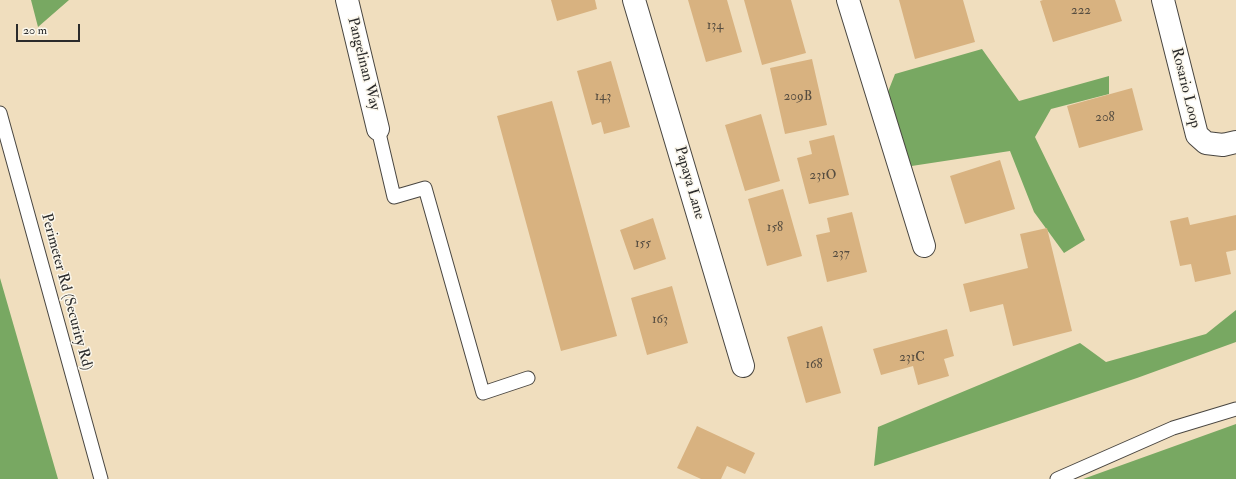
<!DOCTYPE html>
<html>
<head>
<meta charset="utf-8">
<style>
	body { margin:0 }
	#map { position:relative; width:1236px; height:479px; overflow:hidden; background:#f0debe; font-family:"IM FELL Double Pica",serif }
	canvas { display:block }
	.scale { position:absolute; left:16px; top:24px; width:64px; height:18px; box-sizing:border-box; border:2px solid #2b2b2b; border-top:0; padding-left:5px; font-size:12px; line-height:14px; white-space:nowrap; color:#2b2b2b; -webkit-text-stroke:3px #fbf7ec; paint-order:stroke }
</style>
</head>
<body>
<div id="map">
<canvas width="1236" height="479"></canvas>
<div class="scale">20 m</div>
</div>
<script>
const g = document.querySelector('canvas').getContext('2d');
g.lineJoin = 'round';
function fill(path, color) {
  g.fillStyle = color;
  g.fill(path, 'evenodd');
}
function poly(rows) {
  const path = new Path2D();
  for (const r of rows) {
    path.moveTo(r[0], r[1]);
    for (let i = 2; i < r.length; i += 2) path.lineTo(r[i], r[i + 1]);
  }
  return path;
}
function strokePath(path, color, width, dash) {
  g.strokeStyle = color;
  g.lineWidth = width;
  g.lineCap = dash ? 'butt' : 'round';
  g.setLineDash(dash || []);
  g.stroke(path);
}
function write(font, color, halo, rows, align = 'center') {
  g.font = font + ' "IM FELL Double Pica",serif';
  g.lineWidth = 3;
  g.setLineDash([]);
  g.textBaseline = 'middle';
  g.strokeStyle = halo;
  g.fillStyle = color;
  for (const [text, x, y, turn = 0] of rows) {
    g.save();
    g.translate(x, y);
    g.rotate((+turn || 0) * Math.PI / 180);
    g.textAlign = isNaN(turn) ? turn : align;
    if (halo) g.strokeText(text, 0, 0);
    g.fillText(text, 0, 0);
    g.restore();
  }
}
fill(poly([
	[31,0,69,0,38,27],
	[982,49,1019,101,1109,76,1109,94,1051,109,1035,137,1085,240,1064,253,1034,212,1010,151,905,167,882,107,895,74],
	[0,278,58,479,0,479],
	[1236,310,1236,342,1137,378,874,466,878,427,1080,343,1106,362,1206,334],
	[1236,424,1236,479,1083,479]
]), '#78a862');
fill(poly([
	[551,0,595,0,597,9,557,21],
	[688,0,727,0,742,52,706,62],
	[744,0,791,0,806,53,762,65],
	[899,0,963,0,975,42,915,59],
	[1043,0,1115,0,1122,21,1053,42,1040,1],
	[812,59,827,125,785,134,770,68],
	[611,61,630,127,604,134,601,122,592,125,577,71],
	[1132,88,1143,130,1079,148,1067,106],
	[552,101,617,336,561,351,497,116],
	[761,114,780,181,745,191,725,125],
	[834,135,849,195,809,204,797,158,812,154,809,141],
	[1000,160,1015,209,965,224,950,176],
	[783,189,802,256,767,266,748,199],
	[852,212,867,272,827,282,816,235,830,232,827,218],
	[1236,215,1236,250,1226,252,1231,274,1195,282,1191,264,1180,266,1170,221,1188,217,1190,225],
	[653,218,666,259,634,270,620,230],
	[1047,228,1072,331,1013,346,1003,304,970,312,963,284,1028,268,1020,234],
	[672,286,688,343,647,355,631,298],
	[822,326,841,393,806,403,787,337],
	[947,329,954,356,944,359,949,376,918,385,913,366,881,375,873,349],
	[697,426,755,453,745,474,727,466,721,479,701,479,677,468]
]), '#d8b280');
const lane = poly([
	[0,113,101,479],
	[378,129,394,197,425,188,483,393,528,378],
	[1057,479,1173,428,1236,409]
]);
const street = poly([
	[347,0,378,129],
	[634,0,743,366],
	[848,0,924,246],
	[1163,0,1197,135,1206,143,1223,145,1236,142]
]);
strokePath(lane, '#494641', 15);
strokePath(street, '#494641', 24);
strokePath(lane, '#fff', 13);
strokePath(street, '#fff', 22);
write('13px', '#564d40', null, [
	["222",1081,11],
	["134",715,26],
	["143",603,97],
	["209B",798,97],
	["208",1105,118],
	["231O",823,176],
	["158",775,228],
	["155",643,244],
	["237",841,254],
	["163",660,320],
	["231C",912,358],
	["168",814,365]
]);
write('15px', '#2b2b2b', '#fbf7ec', [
	["Pangelinan Way",363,64,76],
	["Rosario Loop",1185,88,76],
	["Papaya Lane",689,183,74],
	["Perimeter Rd (Security Rd)",66,292,75]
]);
</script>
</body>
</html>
